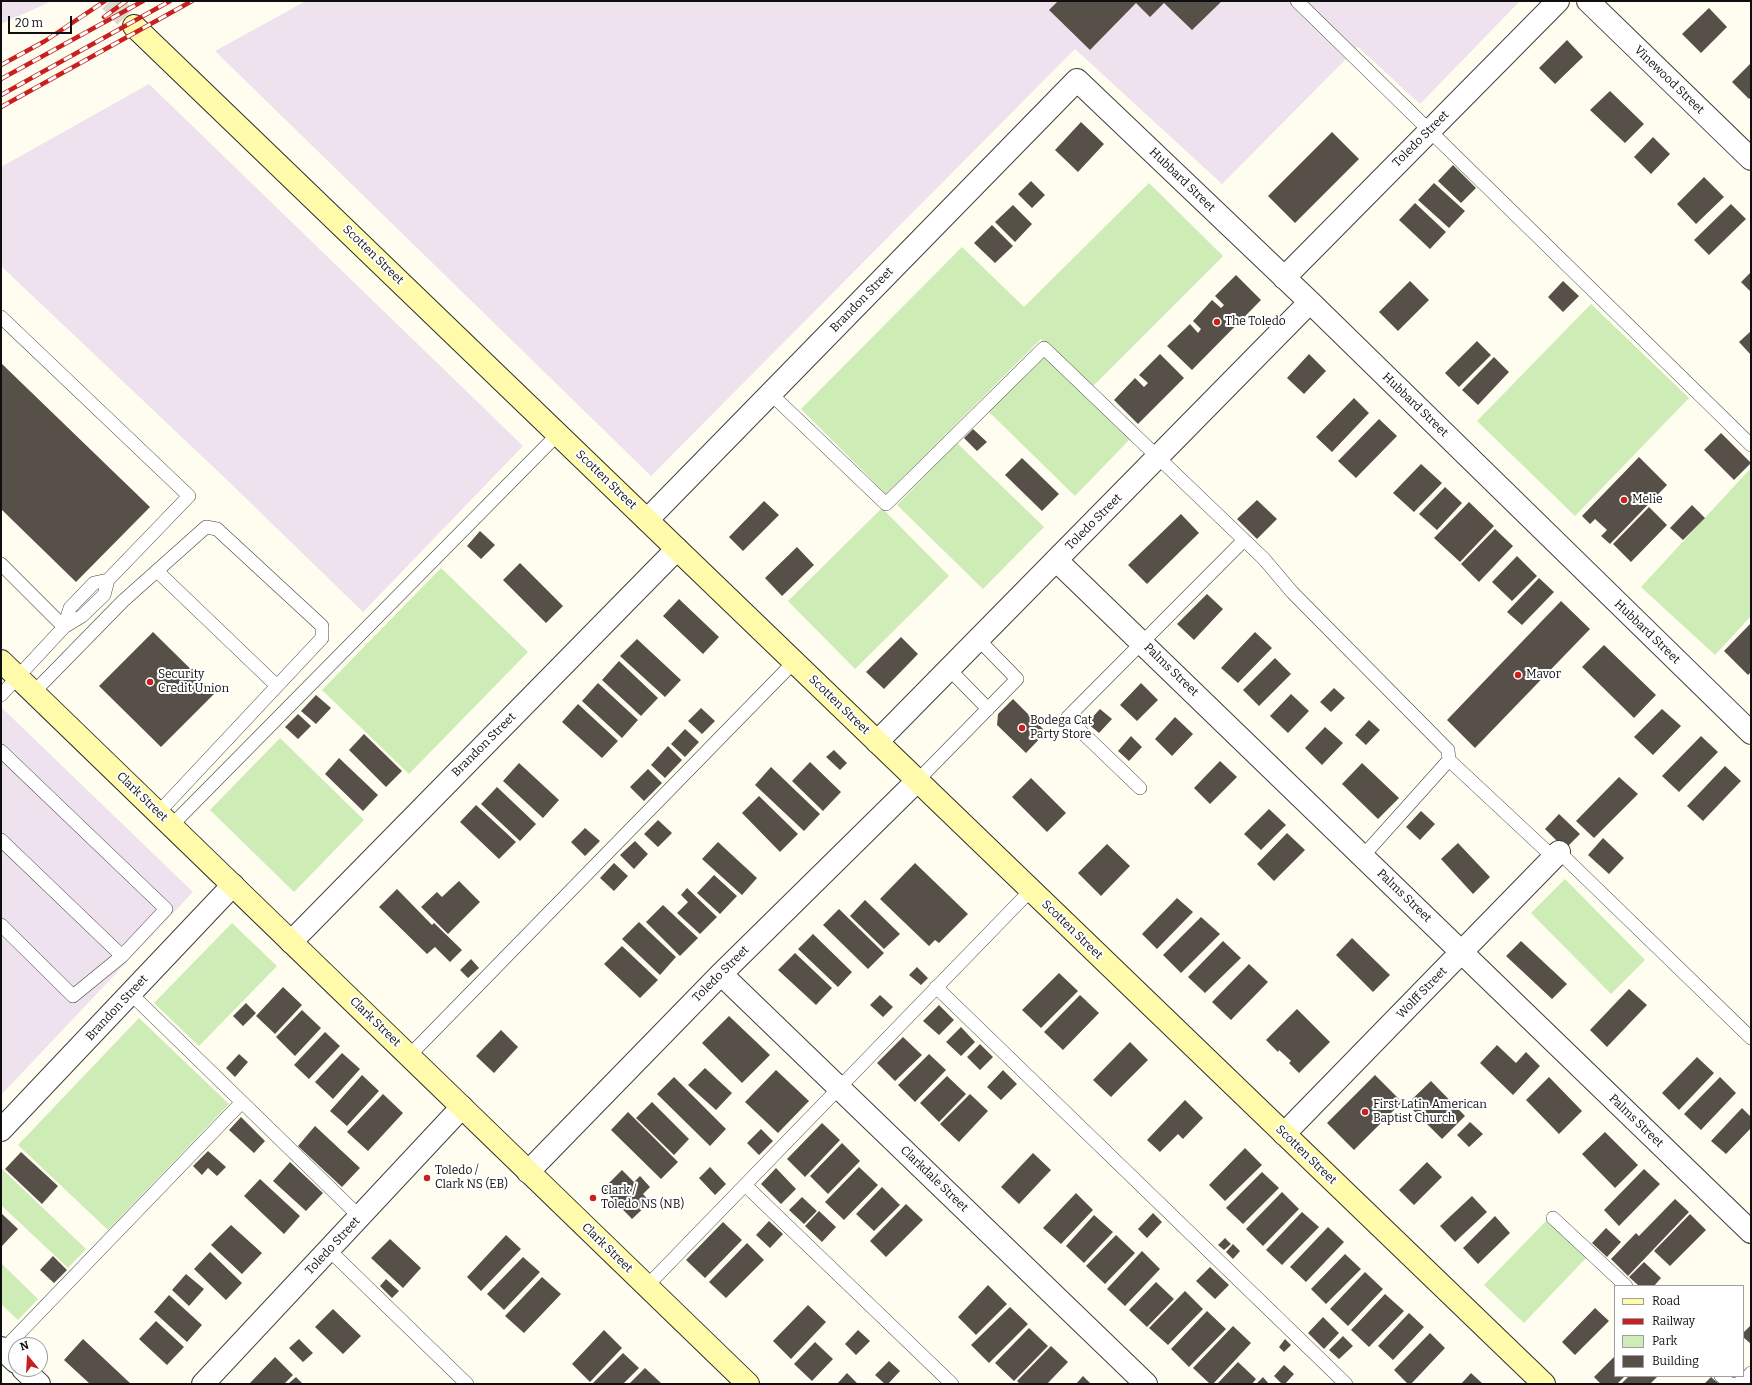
<!DOCTYPE html>
<html>
<head>
<meta charset="utf-8">
<style>
	body { margin:0 }
	#map { position:relative; width:1752px; height:1385px; overflow:hidden; background:#fffdef; font-family:Bitter,serif }
	canvas { display:block }
	.frame { position:absolute; inset:0; border:2px solid #0e0e0e; pointer-events:none }
	.legend { position:absolute; left:1614px; top:1285px; width:130px; height:92px; box-sizing:border-box; background:#fff; border:1px solid #9f9f9f; margin:0; padding:5px 7px; list-style:none; font-size:12px; color:#0e0e0e }
	.legend li { display:flex; align-items:center; gap:8px; height:20px }
	.legend b { width:20px; border:1px solid #9f9f9f }
	.north { position:absolute; left:8px; top:1337px; width:40px; height:40px; box-sizing:border-box; background:#fff; border:1px solid #9f9f9f; border-radius:50%; rotate:342deg; font-size:11px; font-weight:700; line-height:16px; text-align:center; color:#0e0e0e }
	.north::after { content:''; display:block; margin:auto; width:14px; height:18px; background:#c6211e; clip-path:polygon(50% 0,100% 100%,50% 72%,0 100%) }
	.scale { position:absolute; left:8px; top:16px; width:64px; height:18px; box-sizing:border-box; border:2px solid #0e0e0e; border-top:0; padding-left:5px; font-size:12px; line-height:14px; white-space:nowrap; color:#0e0e0e; -webkit-text-stroke:3px #fff; paint-order:stroke }
</style>
</head>
<body>
<div id="map">
<canvas width="1752" height="1385"></canvas>
<div class="frame"></div>
<ul class="legend">
<li><b style="height:5px;background:#fffbaa"></b>Road</li>
<li><b style="height:5px;background:#c6211e"></b>Railway</li>
<li><b style="height:11px;background:#ceecb6"></b>Park</li>
<li><b style="height:11px;background:#575049"></b>Building</li>
</ul>
<div class="north">N</div>
<div class="scale">20 m</div>
</div>
<script>
const g = document.querySelector('canvas').getContext('2d');
g.lineJoin = 'round';
function fill(path, color) {
  g.fillStyle = color;
  g.fill(path, 'evenodd');
}
function poly(rows) {
  const path = new Path2D();
  for (const r of rows) {
    path.moveTo(r[0], r[1]);
    for (let i = 2; i < r.length; i += 2) path.lineTo(r[i], r[i + 1]);
  }
  return path;
}
function strokePath(path, color, width, dash) {
  g.strokeStyle = color;
  g.lineWidth = width;
  g.lineCap = dash ? 'butt' : 'round';
  g.setLineDash(dash || []);
  g.stroke(path);
}
function write(font, color, halo, rows, align = 'center') {
  g.font = font + ' Bitter,serif';
  g.lineWidth = 4;
  g.setLineDash([]);
  g.textBaseline = 'middle';
  g.strokeStyle = halo;
  g.fillStyle = color;
  for (const [text, x, y, turn = 0] of rows) {
    g.save();
    g.translate(x, y);
    g.rotate((+turn || 0) * Math.PI / 180);
    g.textAlign = isNaN(turn) ? turn : align;
    if (halo) g.strokeText(text, 0, 0);
    g.fillText(text, 0, 0);
    g.restore();
  }
}
fill(poly([
	[1,1,52,1,1,24],
	[306,1,1520,1,1420,104,1358,47,1222,184,1075,49,651,476,215,51],
	[149,84,523,446,363,612,226,479,1,266,1,167],
	[1,707,193,892,1,1095]
]), '#ede2ed');
fill(poly([
	[1149,183,1223,256,1091,388,1041,339,886,494,801,409,962,247,1024,307],
	[1591,304,1689,398,1575,516,1477,421],
	[1044,354,1130,439,1075,496,988,411],
	[957,443,1044,527,983,589,897,505],
	[1751,468,1751,616,1715,655,1641,587],
	[882,508,949,576,855,669,788,601],
	[441,568,528,652,409,774,322,690],
	[280,738,364,820,294,892,210,810],
	[1565,879,1645,960,1611,994,1531,913],
	[232,923,277,966,199,1046,154,1003],
	[139,1018,229,1104,108,1230,18,1145],
	[1,1168,86,1249,68,1268,1,1205],
	[1547,1220,1586,1258,1524,1323,1484,1285],
	[1,1263,38,1299,18,1320,1,1304]
]), '#ceecb6');
fill(poly([
	[1058,1,1222,1,1192,30,1164,3,1150,17,1136,3,1090,50,1049,10],
	[1709,8,1727,27,1701,53,1682,34],
	[1567,40,1583,57,1555,84,1539,68],
	[1751,63,1751,97,1749,99,1732,82],
	[1610,91,1644,124,1625,143,1590,110],
	[1081,122,1104,144,1078,172,1055,150],
	[1332,132,1359,159,1295,223,1268,196],
	[1653,137,1670,154,1651,174,1634,157],
	[1453,165,1476,188,1461,203,1438,181],
	[1704,177,1724,197,1696,224,1677,204],
	[1031,181,1045,195,1032,208,1018,194],
	[1434,183,1465,211,1449,228,1418,200],
	[1415,203,1446,232,1430,249,1399,220],
	[1731,204,1746,219,1709,255,1694,240],
	[1013,205,1032,224,1015,242,995,222],
	[992,225,1013,246,995,263,974,243],
	[1751,272,1751,292,1741,282],
	[1236,275,1261,300,1192,370,1167,346,1190,324,1198,333,1201,329,1193,321,1212,300,1221,308,1224,305,1215,296],
	[1410,281,1429,300,1398,331,1379,312],
	[1563,281,1579,296,1563,312,1548,297],
	[1751,331,1751,355,1739,342],
	[1477,341,1491,355,1459,387,1445,373],
	[1160,354,1184,378,1138,424,1114,400,1135,378,1144,387,1148,383,1139,375],
	[1309,354,1326,371,1304,394,1287,378],
	[1494,357,1509,372,1478,405,1462,390],
	[1,363,150,507,76,582,1,509],
	[1354,398,1369,413,1332,452,1316,437],
	[1379,419,1397,436,1356,478,1338,461],
	[973,429,987,442,977,451,964,438],
	[1721,433,1751,463,1734,480,1704,450],
	[1639,457,1667,485,1610,544,1601,536,1607,530,1595,519,1590,524,1582,516],
	[1022,458,1059,494,1042,511,1005,475],
	[1421,464,1442,483,1414,512,1393,493],
	[1445,487,1462,503,1437,530,1419,514],
	[1257,500,1277,519,1257,539,1237,519],
	[764,501,779,515,743,551,729,537],
	[1469,502,1494,526,1460,562,1434,538],
	[1692,505,1705,518,1683,540,1670,528],
	[1649,507,1667,525,1631,562,1613,544],
	[1181,514,1199,533,1147,584,1128,565],
	[1495,529,1513,546,1479,582,1461,564],
	[480,531,495,545,481,559,467,546],
	[797,547,814,565,782,596,765,578],
	[1517,556,1537,576,1512,601,1492,582],
	[520,563,563,606,546,623,503,580],
	[1539,578,1554,592,1522,625,1507,612],
	[1207,594,1223,609,1194,640,1177,624],
	[679,599,719,637,703,654,663,616],
	[1561,601,1590,629,1475,748,1447,720],
	[1751,623,1751,672,1748,675,1724,651],
	[153,632,215,693,161,747,99,686],
	[1255,632,1272,648,1238,683,1221,668],
	[901,637,918,654,884,689,866,672],
	[637,639,681,680,665,697,620,656],
	[1604,645,1656,695,1634,718,1582,667],
	[1275,658,1291,674,1259,706,1243,690],
	[619,661,658,698,641,716,602,680],
	[598,683,638,720,622,738,582,701],
	[1141,683,1158,700,1137,721,1120,705],
	[1334,688,1345,698,1331,712,1320,702],
	[1291,694,1309,711,1288,733,1270,716],
	[316,695,331,708,316,724,301,711],
	[1013,699,1046,732,1026,753,997,725,998,714],
	[578,704,618,741,602,758,562,722],
	[701,708,715,721,702,734,688,721],
	[1100,709,1112,719,1099,733,1087,723],
	[1662,709,1681,726,1653,755,1634,737],
	[298,714,311,726,298,739,285,727],
	[1175,717,1193,734,1172,756,1155,739],
	[1369,720,1380,730,1366,745,1355,735],
	[1325,727,1343,743,1322,765,1305,748],
	[685,729,699,742,685,757,671,744],
	[364,734,402,771,386,787,349,750],
	[1131,736,1142,747,1129,761,1118,751],
	[1701,736,1718,752,1679,792,1662,776],
	[668,746,682,760,665,778,651,765],
	[834,750,847,763,840,770,826,757],
	[339,758,378,795,363,811,325,774],
	[1220,761,1237,777,1210,804,1194,788],
	[810,762,841,792,823,811,792,781],
	[519,763,559,800,543,818,503,781],
	[1362,763,1399,798,1378,819,1342,784],
	[1725,766,1741,781,1703,821,1687,806],
	[771,767,820,814,804,831,755,785],
	[648,769,662,783,644,801,630,787],
	[1619,777,1638,794,1594,838,1576,821],
	[1031,778,1066,813,1047,832,1012,797],
	[497,787,536,824,520,841,481,804],
	[759,796,798,834,780,852,742,813],
	[476,805,516,842,499,859,460,822],
	[1269,809,1286,825,1261,850,1244,834],
	[1421,811,1435,824,1420,840,1406,827],
	[1559,814,1580,834,1565,849,1545,829],
	[658,820,672,833,658,847,644,834],
	[585,828,600,841,585,856,571,842],
	[1287,833,1305,850,1274,881,1257,864],
	[1603,838,1624,858,1609,874,1588,855],
	[635,841,648,854,634,869,620,855],
	[718,842,757,878,742,895,702,859],
	[1458,843,1490,877,1473,894,1441,859],
	[1107,844,1130,866,1101,896,1078,873],
	[614,863,628,876,614,891,600,878],
	[915,863,968,914,939,943,935,940,929,946,880,899],
	[714,875,737,896,720,914,697,893],
	[459,881,480,902,448,934,421,907,437,892,442,897],
	[687,888,717,917,700,934,677,913,688,902,681,895],
	[397,889,432,925,434,923,462,950,450,962,435,947,427,954,379,907],
	[1177,898,1193,912,1157,949,1142,934],
	[865,900,900,934,884,949,850,916],
	[663,905,698,938,680,956,646,922],
	[839,909,884,953,868,969,823,925],
	[1201,917,1220,934,1181,973,1163,955],
	[639,922,676,957,660,975,622,939],
	[813,934,852,972,838,987,798,949],
	[1352,938,1390,975,1373,992,1336,955],
	[1223,941,1241,958,1205,993,1188,977],
	[1521,941,1567,984,1552,999,1506,956],
	[622,946,658,980,640,998,604,964],
	[795,953,832,988,816,1005,778,970],
	[471,959,479,968,468,978,460,970],
	[1249,964,1268,982,1231,1020,1212,1002],
	[917,967,928,978,921,985,909,975],
	[1059,973,1078,991,1041,1028,1022,1010],
	[283,987,302,1005,275,1034,256,1016],
	[1629,989,1647,1005,1607,1047,1590,1030],
	[880,995,893,1007,883,1017,870,1005],
	[1080,995,1099,1013,1063,1050,1044,1032],
	[246,1003,256,1013,243,1026,233,1016],
	[939,1005,954,1020,939,1035,923,1021],
	[1297,1009,1330,1042,1299,1073,1289,1063,1291,1061,1279,1050,1278,1052,1266,1040],
	[302,1010,321,1028,295,1056,276,1037],
	[729,1016,770,1055,742,1083,702,1043],
	[961,1027,975,1042,961,1056,946,1042],
	[501,1030,518,1047,494,1073,476,1056],
	[325,1032,340,1046,309,1079,294,1065],
	[903,1037,922,1055,895,1081,877,1063],
	[1130,1042,1148,1060,1111,1097,1093,1080],
	[980,1044,993,1057,980,1070,967,1057],
	[1497,1045,1516,1063,1526,1052,1540,1066,1513,1095,1480,1063],
	[342,1053,360,1069,333,1099,315,1082],
	[239,1054,248,1062,235,1077,226,1068],
	[929,1054,946,1070,915,1102,898,1085],
	[1697,1057,1714,1073,1679,1110,1662,1093],
	[705,1068,732,1093,716,1110,688,1085],
	[776,1070,809,1101,778,1133,745,1102],
	[1003,1070,1017,1084,1001,1100,987,1087],
	[362,1075,379,1091,347,1126,330,1111],
	[1375,1075,1402,1102,1354,1150,1327,1123],
	[947,1076,966,1094,939,1122,920,1103],
	[674,1077,726,1129,710,1146,657,1094],
	[1549,1077,1582,1111,1559,1134,1526,1100],
	[1720,1077,1736,1093,1701,1130,1684,1114],
	[1431,1081,1465,1116,1442,1139,1407,1104],
	[383,1094,403,1113,368,1151,347,1132],
	[970,1094,988,1111,959,1142,940,1124],
	[1185,1100,1203,1118,1183,1139,1178,1134,1160,1152,1147,1140],
	[652,1102,689,1139,674,1155,636,1118],
	[1742,1108,1751,1117,1751,1128,1726,1154,1711,1141],
	[628,1112,678,1162,661,1179,611,1130],
	[241,1117,265,1141,254,1153,229,1130],
	[1470,1122,1483,1134,1469,1147,1457,1135],
	[822,1123,840,1140,805,1177,787,1159],
	[315,1126,360,1168,342,1187,298,1146],
	[761,1129,773,1141,759,1155,747,1143],
	[1605,1132,1638,1165,1615,1188,1582,1154],
	[842,1143,860,1161,828,1194,810,1176],
	[1245,1148,1262,1165,1225,1201,1209,1185],
	[208,1151,226,1167,217,1176,208,1168,202,1175,193,1166],
	[21,1152,58,1186,42,1204,5,1169],
	[1033,1153,1051,1170,1019,1204,1001,1187],
	[290,1162,323,1193,306,1211,273,1181],
	[1427,1162,1442,1177,1414,1205,1399,1190],
	[710,1167,726,1184,715,1195,699,1178],
	[859,1167,878,1185,844,1220,825,1202],
	[776,1168,796,1189,781,1204,761,1184],
	[1644,1169,1660,1184,1619,1226,1604,1210],
	[622,1170,634,1182,640,1176,650,1187,643,1194,650,1202,632,1219,603,1189],
	[1262,1172,1279,1188,1243,1224,1226,1208],
	[260,1179,300,1216,284,1234,244,1196],
	[882,1187,900,1205,874,1231,856,1214],
	[1282,1192,1299,1209,1263,1246,1246,1229],
	[1076,1193,1093,1210,1061,1244,1043,1228],
	[1472,1196,1487,1212,1455,1242,1440,1226],
	[802,1197,817,1211,804,1224,789,1210],
	[1675,1199,1689,1212,1628,1276,1611,1259,1636,1233,1639,1236],
	[906,1204,923,1220,886,1257,870,1241],
	[819,1211,836,1227,822,1242,805,1226],
	[1302,1212,1319,1227,1282,1265,1266,1250],
	[1,1213,18,1229,2,1246,1,1245],
	[1153,1213,1162,1222,1147,1238,1138,1229],
	[1690,1214,1706,1230,1670,1266,1654,1251],
	[1094,1215,1113,1232,1084,1263,1066,1246],
	[1495,1216,1510,1233,1478,1264,1463,1248],
	[769,1221,783,1234,770,1248,756,1235],
	[723,1222,742,1240,705,1278,686,1260],
	[231,1225,262,1253,242,1274,211,1245],
	[1328,1227,1344,1242,1306,1282,1290,1267],
	[1606,1228,1621,1242,1607,1257,1592,1243],
	[506,1235,521,1249,481,1291,467,1277],
	[1116,1235,1135,1253,1105,1284,1086,1266],
	[1225,1238,1231,1244,1224,1250,1218,1245],
	[390,1239,421,1268,403,1288,371,1258],
	[747,1243,764,1260,726,1298,709,1282],
	[1233,1244,1240,1251,1233,1259,1226,1252],
	[1142,1251,1160,1269,1125,1306,1107,1289],
	[210,1252,242,1283,226,1300,194,1269],
	[1345,1254,1361,1269,1326,1304,1311,1289],
	[53,1256,67,1270,54,1283,40,1270],
	[523,1257,540,1272,504,1310,487,1294],
	[1644,1262,1661,1278,1654,1286,1639,1286,1629,1277],
	[1210,1267,1229,1285,1215,1299,1196,1281],
	[1365,1272,1383,1289,1348,1326,1330,1309],
	[186,1274,204,1289,189,1306,172,1290],
	[542,1277,561,1294,524,1333,505,1316],
	[386,1279,399,1291,392,1298,380,1286],
	[1156,1282,1174,1299,1147,1327,1129,1310],
	[988,1285,1007,1304,976,1335,958,1317],
	[1185,1291,1203,1309,1168,1345,1149,1328],
	[1385,1294,1404,1311,1369,1347,1351,1330],
	[169,1295,202,1325,187,1342,154,1312],
	[808,1305,826,1322,791,1359,773,1341],
	[1010,1307,1028,1324,989,1363,971,1345],
	[1595,1308,1609,1321,1575,1355,1562,1342],
	[333,1309,361,1336,343,1354,315,1327],
	[1207,1311,1226,1329,1189,1367,1171,1349],
	[1409,1313,1424,1327,1393,1360,1378,1346],
	[1323,1317,1339,1333,1324,1349,1308,1333],
	[156,1321,184,1347,167,1365,139,1339],
	[1751,1325,1751,1344,1743,1337,1743,1333],
	[1233,1326,1251,1343,1213,1384,1210,1384,1193,1368],
	[1029,1328,1048,1346,1014,1381,995,1363],
	[604,1330,622,1348,590,1382,572,1364],
	[858,1330,870,1341,856,1355,845,1344],
	[1430,1333,1445,1348,1411,1384,1408,1384,1394,1370],
	[1343,1336,1353,1346,1339,1359,1329,1350],
	[83,1339,131,1384,90,1384,64,1360],
	[299,1339,313,1353,303,1362,289,1348],
	[1285,1339,1291,1345,1284,1352,1279,1347],
	[815,1342,833,1359,812,1381,794,1364],
	[1051,1346,1068,1362,1047,1384,1020,1384,1017,1381],
	[623,1353,639,1368,623,1384,592,1384],
	[1615,1356,1615,1376,1625,1376,1617,1384,1601,1384,1594,1377],
	[275,1357,293,1375,284,1384,249,1384],
	[889,1361,900,1371,888,1384,885,1384,875,1375],
	[1238,1362,1256,1379,1252,1384,1217,1384],
	[1284,1365,1294,1374,1285,1384,1282,1384,1274,1376],
	[645,1368,662,1384,629,1384],
	[847,1373,858,1384,837,1384],
	[1471,1373,1483,1384,1461,1384],
	[1083,1376,1091,1384,1076,1384],
	[1629,1376,1658,1376,1650,1384,1621,1384],
	[296,1377,303,1384,288,1384],
	[1263,1377,1269,1384,1256,1384],
	[1711,1377,1719,1384,1704,1384]
]), '#575049');
strokePath(poly([
	[110,1,134,26]
]), '#dbd9cd', 22, [22, 11]);
const lane = poly([
	[1297,1,1751,445],
	[1,317,189,496,108,580],
	[770,393,886,504,1044,348,1264,559,1292,592,1448,750,1449,760,1363,856],
	[1,564,64,627,1,695],
	[158,572,277,686],
	[108,580,104,595,82,616,64,627,70,608,94,583,108,580],
	[949,669,988,709],
	[33,693,123,601,206,527,217,529,322,626,322,638,158,813],
	[1,751,166,909,122,956,1,840],
	[1449,760,1554,858],
	[918,780,1017,679,978,639],
	[1140,788,1067,718,1244,540],
	[171,826,558,434],
	[1559,852,1751,1038],
	[1,925,73,996,122,956],
	[936,987,1346,1384],
	[130,993,360,1217],
	[409,1056,794,662],
	[745,1185,952,1384],
	[1553,1218,1626,1286],
	[329,1250,467,1384],
	[647,1286,1031,890],
	[3,1350,242,1102],
	[1721,1376,1730,1384],
	[1736,1384,1743,1382,1751,1373]
]);
const street = poly([
	[1588,1,1751,159],
	[1284,278,1558,1],
	[647,520,1077,80,1310,302,1751,733],
	[1056,560,1751,1232],
	[877,742,1310,302],
	[291,942,677,549],
	[721,974,1146,1384],
	[1,1130,233,885],
	[1284,1134,1559,852],
	[528,1172,721,974,918,780],
	[1,1348,16,1362],
	[23,1369,39,1384],
	[203,1384,462,1107]
]);
const secondary = poly([
	[134,26,1544,1384],
	[1,661,748,1384]
]);
strokePath(lane, '#414141', 14);
strokePath(street, '#414141', 24);
strokePath(secondary, '#303030', 24);
strokePath(lane, '#fff', 13);
strokePath(street, '#fff', 22);
strokePath(secondary, '#fffbaa', 22);
const rail = poly([
	[104,17,126,1],
	[1,65,45,41,105,1],
	[1,79,143,1],
	[1,95,170,1],
	[1,107,192,1]
]);
strokePath(rail, '#c6211e', 4.5);
strokePath(rail, '#fff', 3, [9]);
for (const [x, y, r, color] of [
	[1217,322,4,"#c6211e"],
	[1624,500,4,"#c6211e"],
	[1518,675,4,"#c6211e"],
	[150,682,4,"#c6211e"],
	[1022,728,4,"#c6211e"],
	[1365,1112,4,"#c6211e"],
	[427,1178,4,"#c6211e"],
	[593,1198,4,"#c6211e"]
]) {
  const dot = new Path2D();
  dot.arc(x, y, r, 0, 2 * Math.PI);
  g.fillStyle = color;
  g.fill(dot);
  strokePath(dot, '#fff', 1.5);
}
write('12px', '#0e0e0e', '#fff', [
	["Vinewood Street",1669,80,44],
	["Toledo Street",1421,139,-45],
	["Hubbard Street",1182,180,44],
	["Scotten Street",373,255,44],
	["Brandon Street",862,300,-46],
	["Hubbard Street",1415,405,44],
	["Scotten Street",606,480,44],
	["Toledo Street",1094,522,-45],
	["Hubbard Street",1647,632,44],
	["Palms Street",1171,670,44],
	["Scotten Street",839,705,44],
	["Brandon Street",484,745,-45],
	["Clark Street",142,797,44],
	["Palms Street",1404,896,44],
	["Scotten Street",1072,930,44],
	["Toledo Street",721,974,-45],
	["Wolff Street",1422,993,-46],
	["Brandon Street",117,1008,-47],
	["Clark Street",375,1022,44],
	["Palms Street",1636,1121,44],
	["Scotten Street",1306,1155,44],
	["Clarkdale Street",934,1179,44],
	["Toledo Street",333,1246,-47],
	["Clark Street",607,1248,44]
]);
write('12px', '#0e0e0e', '#fff', [
	["The Toledo",1225,322],
	["Melie",1632,500],
	["Security",158,675],
	["Credit Union",158,689],
	["Mavor",1526,675],
	["Bodega Cat",1030,721],
	["Party Store",1030,735],
	["First Latin American",1373,1105],
	["Baptist Church",1373,1119],
	["Toledo /",435,1171],
	["Clark NS (EB)",435,1185],
	["Clark /",601,1191],
	["Toledo NS (NB)",601,1205]
], 'left');
</script>
</body>
</html>
